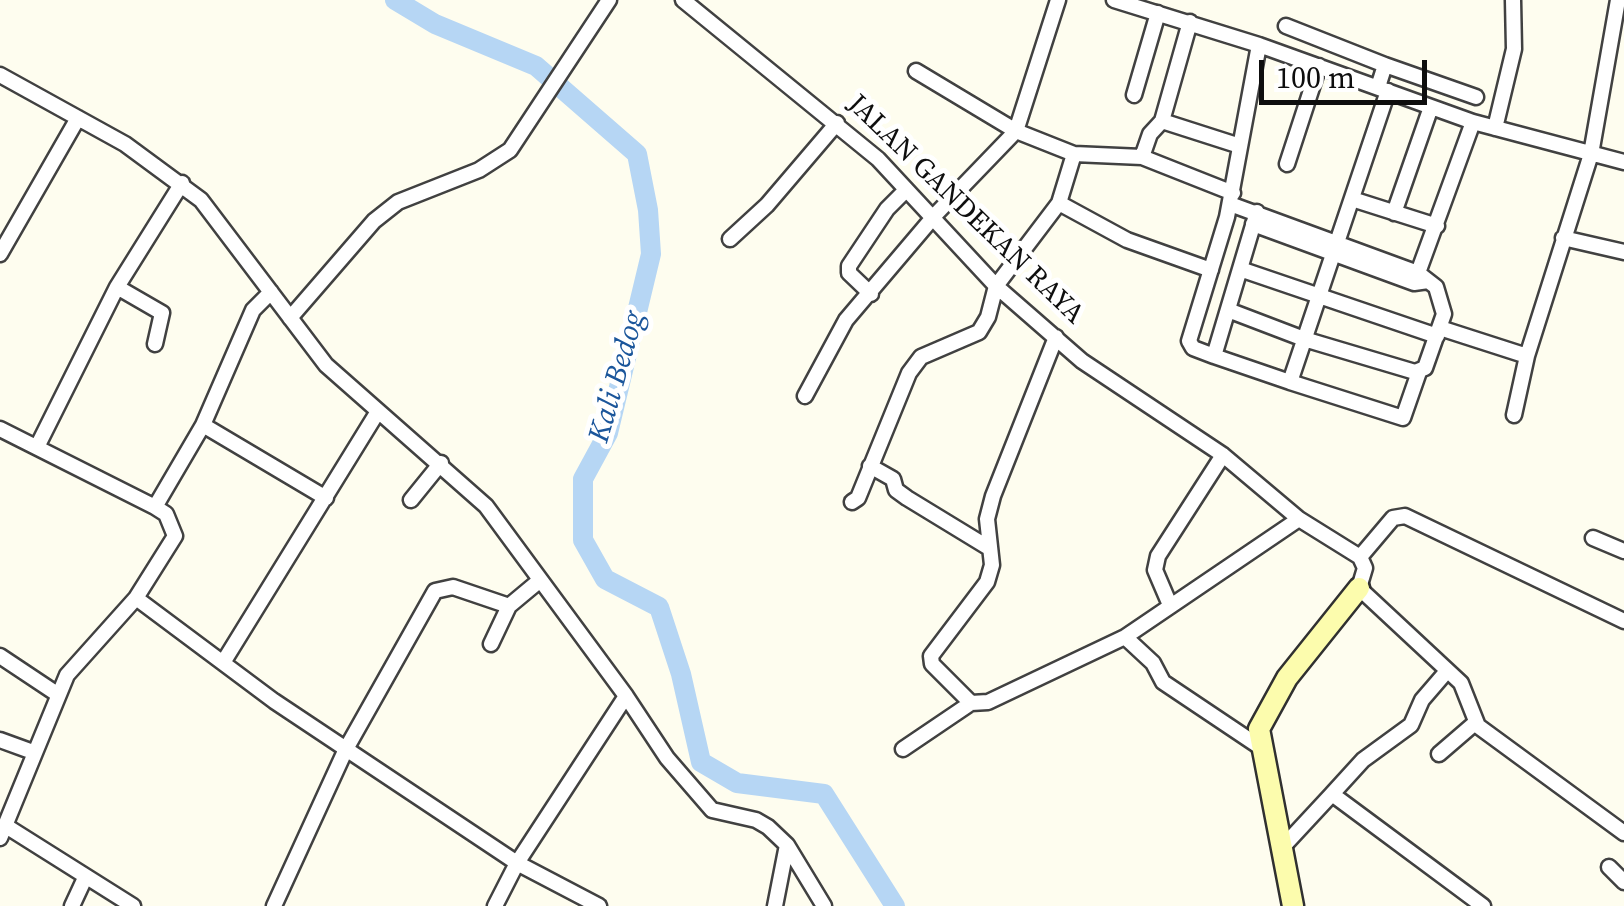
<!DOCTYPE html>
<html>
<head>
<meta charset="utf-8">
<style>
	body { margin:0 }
	#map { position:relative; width:1624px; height:906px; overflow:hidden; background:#fefdef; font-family:"Source Serif 4",serif }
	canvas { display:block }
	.scale { position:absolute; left:1259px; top:60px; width:168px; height:45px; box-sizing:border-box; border:5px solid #0e0e0e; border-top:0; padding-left:12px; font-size:30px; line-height:35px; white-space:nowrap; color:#0e0e0e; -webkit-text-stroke:8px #fff; paint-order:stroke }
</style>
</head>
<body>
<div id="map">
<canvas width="1624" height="906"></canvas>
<div class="scale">100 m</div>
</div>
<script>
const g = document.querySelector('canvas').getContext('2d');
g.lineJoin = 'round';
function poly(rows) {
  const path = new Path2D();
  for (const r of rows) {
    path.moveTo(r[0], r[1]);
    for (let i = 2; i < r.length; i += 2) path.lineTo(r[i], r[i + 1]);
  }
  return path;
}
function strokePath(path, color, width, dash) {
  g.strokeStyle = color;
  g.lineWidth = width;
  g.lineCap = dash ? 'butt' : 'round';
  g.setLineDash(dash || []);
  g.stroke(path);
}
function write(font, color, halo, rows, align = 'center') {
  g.font = font + ' "Source Serif 4",serif';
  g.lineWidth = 10;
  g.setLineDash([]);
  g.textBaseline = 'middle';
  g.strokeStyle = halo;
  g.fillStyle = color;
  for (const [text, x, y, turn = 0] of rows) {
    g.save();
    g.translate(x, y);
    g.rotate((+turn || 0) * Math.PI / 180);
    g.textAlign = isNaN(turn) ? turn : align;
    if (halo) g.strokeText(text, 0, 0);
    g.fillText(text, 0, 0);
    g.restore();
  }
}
strokePath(poly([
	[395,0,435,24,536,66,637,154,648,210,651,254,608,433,583,479,583,540,605,579,659,607,681,674,701,762,737,783,824,794,895,906]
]), '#b6d6f4', 20);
const street = poly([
	[683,0,878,159,996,286,1082,361,1223,455,1299,519,1360,557,1365,568,1359,588,1461,683,1478,726,1624,833],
	[1114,0,1259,45,1473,122,1624,162],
	[1286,26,1385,65],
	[916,71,1016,131,1074,154,1059,203,1127,240,1211,270],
	[0,75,125,144,201,200,326,365,486,506,626,696,517,863,495,906],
	[1378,87,1385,65,1476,97],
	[1388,91,1290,382,1403,418,1419,372],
	[1134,95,1158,13],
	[1162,121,1190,22],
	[1495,128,1514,49,1513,0],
	[1074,154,1142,157],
	[1287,164,1319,66],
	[1233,193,1142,157,1150,134,1162,121,1240,146],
	[1352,199,1437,226],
	[1257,212,1214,356,1290,382],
	[1394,213,1431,107],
	[1253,224,1414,283,1428,281],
	[1563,238,1624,252],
	[730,239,767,205,837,123],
	[0,254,78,118],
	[1240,269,1437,336],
	[1415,281,1473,122],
	[117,287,162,313,155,344],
	[271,292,253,310,203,425,326,498],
	[871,294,849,273,849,266,887,209,906,190],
	[1228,310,1304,339,1415,372,1425,368,1444,314,1436,287,1418,273,1230,204],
	[290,318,374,221,398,202,479,170,510,150,609,0],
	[1440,328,1527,356],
	[1056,337,993,496,987,519,992,565,987,582,931,656,932,664,971,703,988,702,1125,637,1299,519],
	[1214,356,1193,348,1189,341,1227,217,1259,45],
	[805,396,846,320,936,214,1016,131,1058,0],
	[1514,415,1527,356,1591,154,1618,0],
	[0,429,155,507,166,514,175,536,136,598,67,675,0,838],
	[37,447,117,287,182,183],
	[870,466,893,479,896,490,907,498,989,548],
	[411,500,441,463],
	[852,502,858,498,909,373,921,357,979,332,988,317,996,286,1059,203],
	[155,507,203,425],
	[1593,538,1624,551],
	[1360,557,1393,518,1405,516,1624,621],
	[136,598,274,701,517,863,599,906],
	[1170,605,1155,570,1158,556,1223,455],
	[1125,637,1153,663,1163,682,1260,747],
	[491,644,509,606,539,581],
	[0,656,57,694],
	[224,661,377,413],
	[626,696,667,758,712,810,756,820,768,827,787,845,824,906],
	[0,740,33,752],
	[903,749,971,703],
	[1439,754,1475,723],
	[1332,794,1363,760,1411,725,1422,700,1447,671],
	[6,826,133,906],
	[1280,850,1332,794,1483,906],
	[1609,867,1624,882],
	[72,906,85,878],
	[274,906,346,749,435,591,453,587,509,606],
	[775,906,787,845]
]);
const secondary = poly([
	[1293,906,1259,729,1287,678,1359,588]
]);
strokePath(street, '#414141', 19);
strokePath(secondary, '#303030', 25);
strokePath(street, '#fff', 14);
strokePath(secondary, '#fcfcad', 20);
write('28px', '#0e0e0e', '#fff', [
	["JALAN GANDEKAN RAYA",965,210,44]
]);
write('italic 30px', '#1b569b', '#fff', [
	["Kali Bedog",618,377,-74]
]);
</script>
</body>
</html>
